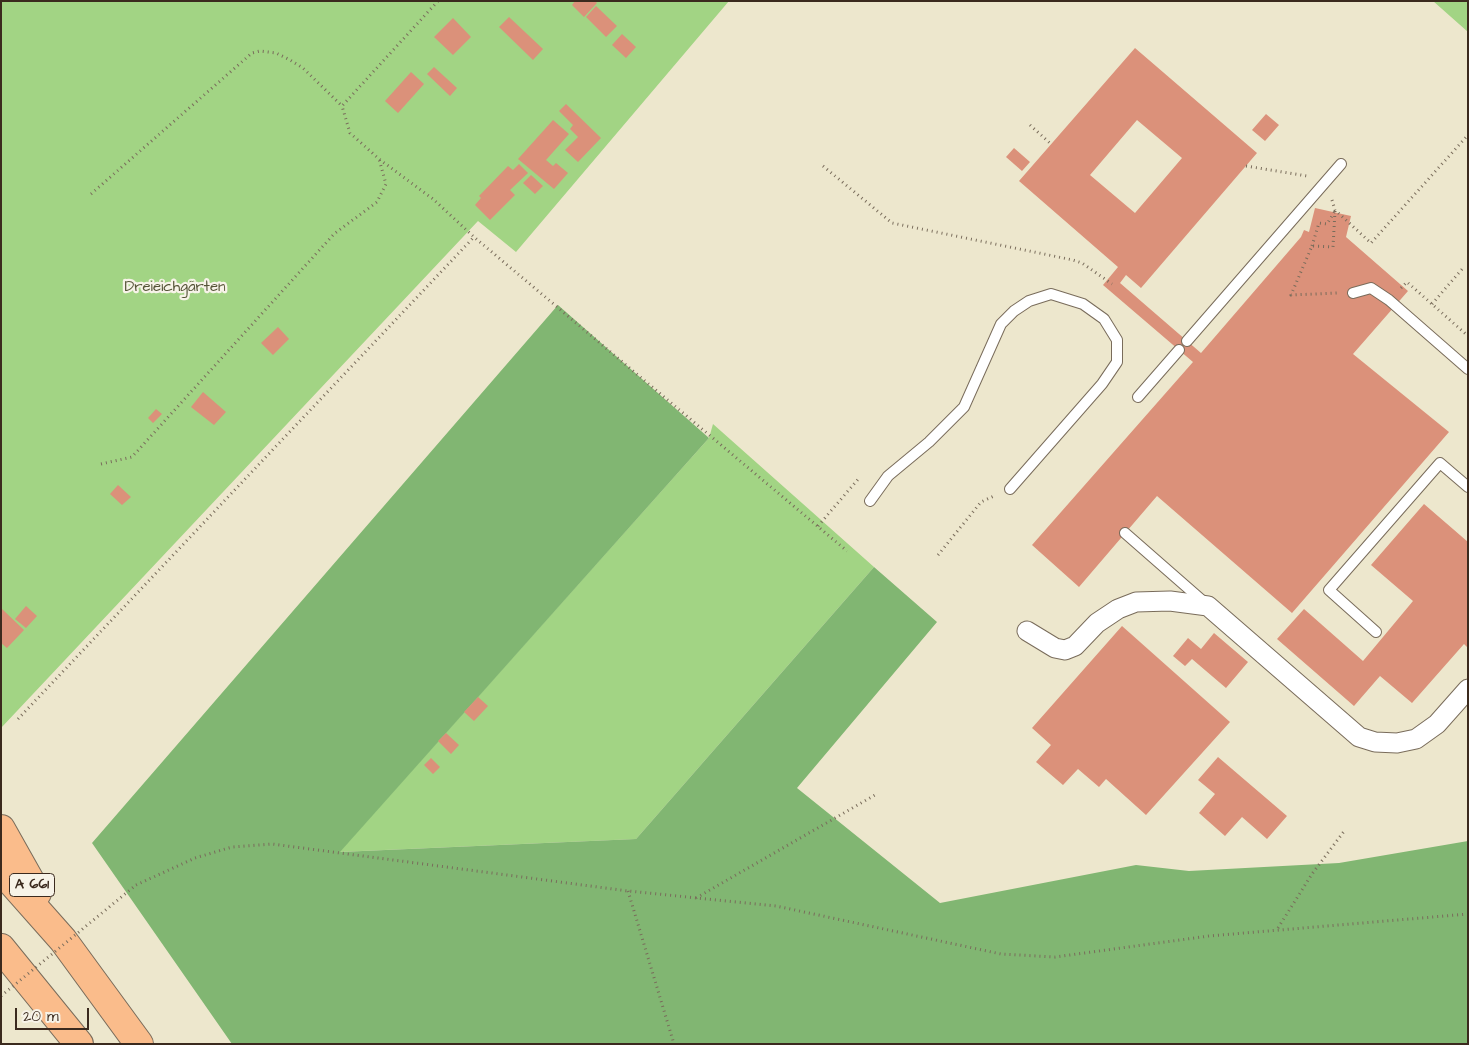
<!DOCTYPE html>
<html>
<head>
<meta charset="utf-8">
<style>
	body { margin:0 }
	#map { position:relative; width:1469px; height:1045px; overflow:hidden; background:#ede7cd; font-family:"Architects Daughter",sans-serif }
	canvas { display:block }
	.frame { position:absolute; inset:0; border:2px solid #3b2a1e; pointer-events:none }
	.scale { position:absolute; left:15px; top:1008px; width:74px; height:22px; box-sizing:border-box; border:2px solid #3b2a1e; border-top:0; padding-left:6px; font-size:15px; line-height:18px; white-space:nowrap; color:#3b2a1e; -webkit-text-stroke:4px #f7f3e8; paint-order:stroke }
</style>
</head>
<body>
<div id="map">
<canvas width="1469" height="1045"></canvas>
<div class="frame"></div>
<div class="scale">20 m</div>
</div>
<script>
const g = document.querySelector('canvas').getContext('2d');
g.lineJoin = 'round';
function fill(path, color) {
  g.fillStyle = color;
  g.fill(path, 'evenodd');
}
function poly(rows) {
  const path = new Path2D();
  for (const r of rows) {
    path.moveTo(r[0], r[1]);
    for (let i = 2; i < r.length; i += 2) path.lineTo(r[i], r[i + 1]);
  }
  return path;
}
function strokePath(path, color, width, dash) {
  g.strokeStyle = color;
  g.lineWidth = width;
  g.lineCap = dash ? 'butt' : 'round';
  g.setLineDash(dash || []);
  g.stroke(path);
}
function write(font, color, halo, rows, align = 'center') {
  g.font = font + ' "Architects Daughter",sans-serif';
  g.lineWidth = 4.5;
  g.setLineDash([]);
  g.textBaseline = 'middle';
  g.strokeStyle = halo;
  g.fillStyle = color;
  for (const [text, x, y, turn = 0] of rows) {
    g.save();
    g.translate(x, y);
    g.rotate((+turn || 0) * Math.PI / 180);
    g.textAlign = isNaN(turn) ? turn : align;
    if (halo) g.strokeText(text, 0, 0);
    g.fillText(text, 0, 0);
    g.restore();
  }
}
fill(poly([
	[1,1,729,1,516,252,478,221,1,728],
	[1433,1,1468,1,1468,32],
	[713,424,874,567,636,839,339,852,709,438]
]), '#a2d484');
fill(poly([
	[558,305,709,438,340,852,636,839,874,567,937,622,797,788,940,903,1136,865,1189,871,1339,863,1468,841,1468,1044,232,1044,92,843]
]), '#81b672');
fill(poly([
	[575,1,595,1,597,3,584,17,572,5],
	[596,6,617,26,606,37,586,17],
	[509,17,543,49,533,60,499,27],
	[453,18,471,37,453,55,434,37],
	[622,34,636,47,626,58,612,45],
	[1135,48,1257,153,1141,288,1126,275,1120,283,1201,353,1301,237,1304,230,1309,232,1315,208,1351,216,1346,237,1408,291,1353,354,1449,432,1292,613,1157,496,1079,587,1032,545,1193,362,1103,285,1118,267,1019,181],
	[1137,120,1182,158,1135,213,1090,175],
	[434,67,457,88,450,96,427,74],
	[411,72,424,84,398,113,385,101],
	[566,104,601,138,578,162,565,150,578,137,570,129,573,125,559,111],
	[1266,114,1279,125,1265,141,1252,130],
	[553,120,569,134,546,160,553,166,556,163,568,173,554,189,518,159],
	[1014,148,1030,162,1022,171,1006,157],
	[519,164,528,173,510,190,515,195,490,220,475,205,481,198,479,196,508,166,513,170],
	[531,175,543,186,535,194,523,183],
	[278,327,289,339,273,355,261,343],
	[203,392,226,412,214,425,191,407],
	[156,409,162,414,153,423,148,418],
	[118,485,131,497,122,505,110,494],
	[1424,504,1468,542,1468,648,1464,644,1412,703,1380,676,1354,706,1277,639,1304,609,1363,661,1413,601,1371,565],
	[26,606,37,616,26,628,15,619],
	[1,608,24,630,7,648,1,643],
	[1122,626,1230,722,1146,815,1106,779,1099,787,1078,769,1063,785,1036,762,1051,745,1032,728],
	[1214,633,1248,662,1226,688,1192,659,1185,666,1173,656,1188,638,1201,649],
	[478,697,488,706,474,721,464,712],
	[446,733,459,745,451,754,438,741],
	[1218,757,1287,816,1267,839,1242,817,1225,836,1199,813,1215,794,1198,780],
	[431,758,440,767,433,774,424,765]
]), '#db917a');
const lane = poly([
	[1353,293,1371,288,1389,300,1468,369],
	[1187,341,1341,164],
	[1138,397,1179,350],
	[870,501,888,476,929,442,964,407,1001,324,1014,311,1029,301,1051,294,1083,304,1104,319,1117,340,1117,362,1102,384,1010,489],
	[1125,533,1205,603],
	[1376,632,1329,590,1440,463,1468,487]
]);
const street = poly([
	[1027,631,1055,648,1065,650,1075,646,1097,623,1118,609,1136,602,1170,601,1208,606,1359,737,1375,742,1397,743,1416,739,1437,724,1468,689]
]);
const highway = poly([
	[1,829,37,893],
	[1,870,63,940,139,1044],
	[1,948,79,1044]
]);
strokePath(lane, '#796c5b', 12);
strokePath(street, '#796c5b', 21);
strokePath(highway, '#796c5b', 30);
strokePath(poly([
	[438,1,342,106,350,133,379,159,433,199,474,237,847,551],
	[1030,125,1052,145],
	[823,166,892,223,1073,260,1082,263,1112,284],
	[1246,166,1307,176],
	[91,194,252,53,260,51,276,53,290,60,303,68,342,106],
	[1332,200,1335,210,1371,243,1468,135],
	[1335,211,1333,247,1312,246,1291,295,1338,293],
	[1312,246,1319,223,1327,224,1335,211],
	[1401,288,1407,282,1468,336],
	[1432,304,1463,268],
	[101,464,132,457,334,234,377,202,386,184,379,159],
	[818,526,860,477],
	[938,555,981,502,996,495],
	[18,719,474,237],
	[136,885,195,858,232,847,272,844,628,891,776,906,1001,954,1055,957,1209,936,1468,914],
	[628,891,674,1044],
	[696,898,875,795],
	[1278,928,1312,874,1345,830]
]), '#796c5b', 3, [1, 4]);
strokePath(lane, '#fff', 10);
strokePath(street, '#fff', 19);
strokePath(highway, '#fabc8b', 28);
strokePath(poly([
	[1,996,136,885]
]), '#796c5b', 3, [1, 4]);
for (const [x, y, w] of [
	[32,885,45]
]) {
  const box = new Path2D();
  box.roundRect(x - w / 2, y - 11.5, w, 23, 4);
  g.fillStyle = '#f7f3e8';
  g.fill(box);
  strokePath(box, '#3b2a1e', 1);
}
write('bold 14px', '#3b2a1e', null, [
	["A 661",32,885]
]);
write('15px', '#555438', '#f7f3e8', [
	["Dreieichgärten",175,288]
]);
</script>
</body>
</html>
